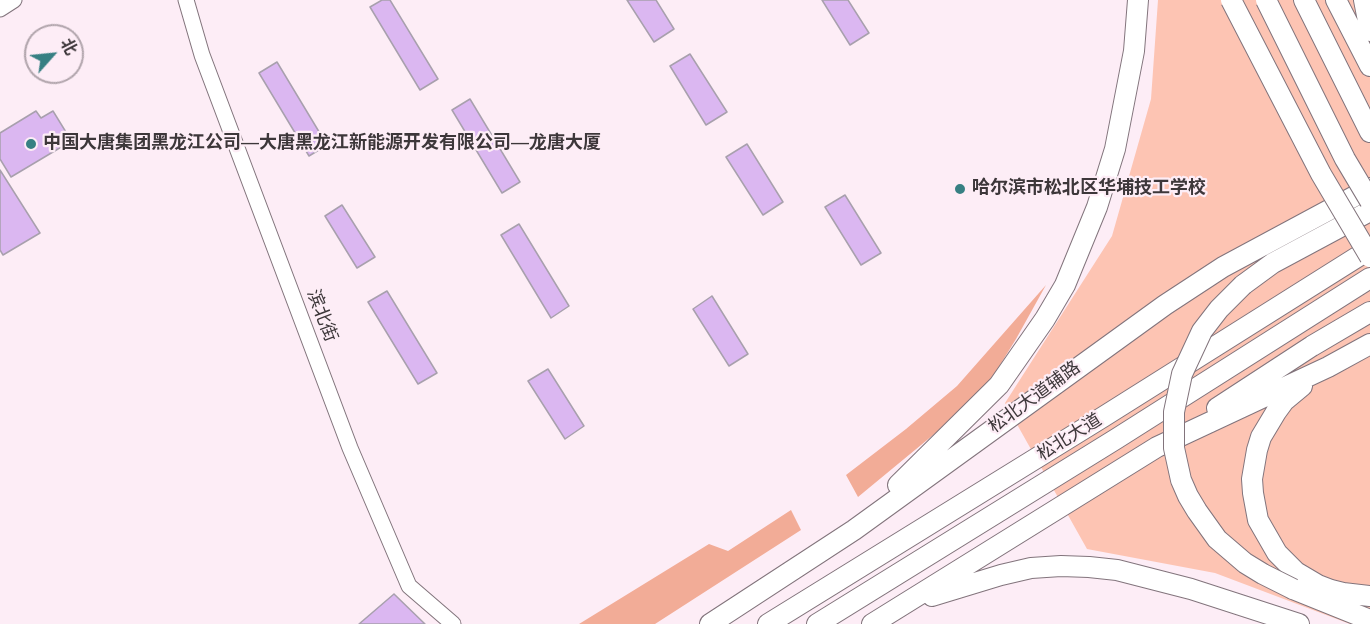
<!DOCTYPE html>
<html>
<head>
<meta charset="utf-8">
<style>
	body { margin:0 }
	#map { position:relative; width:1370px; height:624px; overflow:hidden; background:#fdedf6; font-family:"Nunito Sans","Noto Sans SC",sans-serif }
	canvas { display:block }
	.north { position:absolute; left:24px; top:24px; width:60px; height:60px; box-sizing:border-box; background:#fdedf6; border:2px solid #b0a4ab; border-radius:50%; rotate:63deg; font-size:16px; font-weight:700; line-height:24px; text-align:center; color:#3d373a }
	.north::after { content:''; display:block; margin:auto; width:21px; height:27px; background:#378083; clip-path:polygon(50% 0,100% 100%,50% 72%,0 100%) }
</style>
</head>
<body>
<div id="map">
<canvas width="1370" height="624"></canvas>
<div class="north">北</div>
</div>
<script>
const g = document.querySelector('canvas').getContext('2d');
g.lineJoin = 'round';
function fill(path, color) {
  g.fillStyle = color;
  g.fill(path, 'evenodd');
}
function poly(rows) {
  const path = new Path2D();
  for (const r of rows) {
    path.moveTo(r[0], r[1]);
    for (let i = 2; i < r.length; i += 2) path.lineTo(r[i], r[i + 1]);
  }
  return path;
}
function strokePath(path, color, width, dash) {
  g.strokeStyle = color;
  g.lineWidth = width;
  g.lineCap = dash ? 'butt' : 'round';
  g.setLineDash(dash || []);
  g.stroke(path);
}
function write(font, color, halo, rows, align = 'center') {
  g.font = font + ' "Nunito Sans","Noto Sans SC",sans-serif';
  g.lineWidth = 4.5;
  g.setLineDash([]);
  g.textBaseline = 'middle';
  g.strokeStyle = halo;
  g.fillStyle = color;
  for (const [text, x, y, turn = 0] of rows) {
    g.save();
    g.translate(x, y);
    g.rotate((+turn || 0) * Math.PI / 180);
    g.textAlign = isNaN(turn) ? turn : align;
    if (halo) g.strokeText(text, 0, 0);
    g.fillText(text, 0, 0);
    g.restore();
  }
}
fill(poly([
	[1158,0,1370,0,1370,624,1350,624,1215,573,1087,549,1005,403,1112,236,1151,99]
]), '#fdc4b3');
fill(poly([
	[1046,285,1016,339,992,378,961,412,858,497,846,475,906,429,957,386],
	[791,510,801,530,655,624,579,624,709,544,728,551]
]), '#f2ac97');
const building = poly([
	[382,0,390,0,438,79,420,90,370,7,382,0],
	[627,0,656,0,674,29,654,42,627,0],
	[822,0,848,0,869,33,850,45,822,0],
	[690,54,727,112,706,125,670,66,690,54],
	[277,62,327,145,309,156,259,73,277,62],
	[470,99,520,182,502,193,452,110,470,99],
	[36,111,41,118,53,111,69,137,61,142,63,146,11,177,0,159,0,133,36,111],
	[747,144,783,202,763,215,726,157,747,144],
	[0,170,40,233,3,255,0,250,0,170],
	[845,195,881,253,861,265,825,207,845,195],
	[342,205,375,257,357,268,325,216,342,205],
	[519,224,569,306,551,318,501,235,519,224],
	[387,291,437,373,418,384,368,302,387,291],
	[712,296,748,354,729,366,693,309,712,296],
	[548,369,584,426,565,439,528,381,548,369],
	[394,594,425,624,359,624,394,594]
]);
fill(building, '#dbb7f1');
strokePath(building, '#a8a0ad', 1.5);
const secondary = poly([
	[186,0,202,55,350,448,409,586,453,624],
	[0,9,14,0]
]);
const highway = poly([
	[1304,0,1370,132],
	[1336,0,1370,66],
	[1364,0,1370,31],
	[1243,285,1273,263,1370,211],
	[1302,386,1284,401,1276,412,1261,437,1257,450,1252,479,1253,493,1258,520,1277,553,1296,572,1318,585,1331,590,1343,593,1370,596],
	[1217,408,1312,346,1370,312],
	[898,485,999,385,1045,319,1065,285,1097,207,1115,149,1134,51,1138,0],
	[1293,589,1370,620],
	[932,596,1001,575,1031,568,1061,566,1089,567,1117,570,1191,589,1299,624],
	[710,624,854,530,1165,305,1223,267,1370,188],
	[768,624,1103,417,1370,249],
	[817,624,1116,439,1370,278],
	[872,624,1157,447,1328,367,1370,344]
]);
strokePath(secondary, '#82747c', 17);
strokePath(highway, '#82747c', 22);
strokePath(secondary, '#fff', 15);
strokePath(highway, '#fff', 20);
const highwayBridge = poly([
	[1231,0,1321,174,1370,257],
	[1266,0,1345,159,1370,201],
	[1243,285,1219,309,1202,331,1182,374,1174,412,1174,448,1181,480,1188,496,1197,511,1217,539,1245,563,1263,574,1293,589]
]);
strokePath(highwayBridge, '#82747c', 22, []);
strokePath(highwayBridge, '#fff', 20);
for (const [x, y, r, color] of [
	[31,144,6,"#378083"],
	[960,189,6,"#378083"]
]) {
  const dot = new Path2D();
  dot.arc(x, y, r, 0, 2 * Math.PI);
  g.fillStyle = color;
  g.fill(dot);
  strokePath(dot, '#fdedf6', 2);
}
write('bold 18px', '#3d373a', '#fdedf6', [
	["中国大唐集团黑龙江公司—大唐黑龙江新能源开发有限公司—龙唐大厦",43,144],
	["哈尔滨市松北区华埔技工学校",972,189]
], 'left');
write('18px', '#3d373a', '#fdedf6', [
	["滨北街",321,316,69],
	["松北大道辅路",1035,398,-36],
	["松北大道",1070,438,-32]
]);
</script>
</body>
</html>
